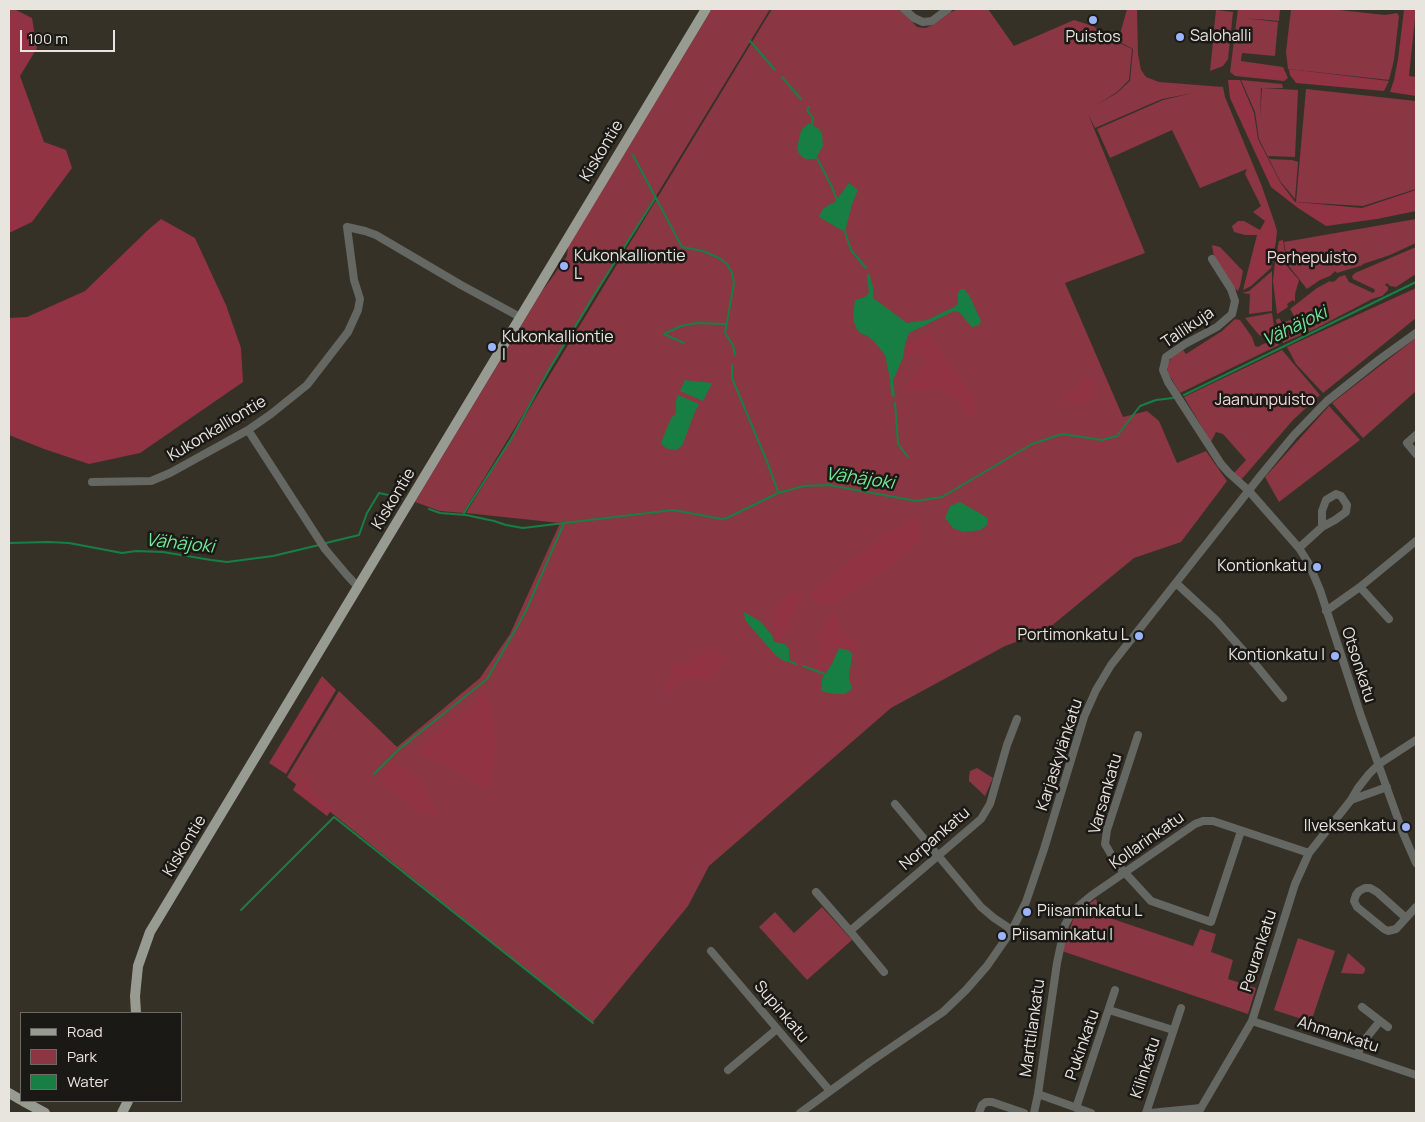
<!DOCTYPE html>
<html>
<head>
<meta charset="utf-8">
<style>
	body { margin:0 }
	#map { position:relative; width:1425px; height:1122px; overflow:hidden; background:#363127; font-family:Manrope,sans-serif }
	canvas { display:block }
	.frame { position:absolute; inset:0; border:10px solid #e8e5df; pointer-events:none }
	.legend { position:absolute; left:20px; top:1012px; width:162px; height:90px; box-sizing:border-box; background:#1b1915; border:1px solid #6d6b66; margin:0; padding:6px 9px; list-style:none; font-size:15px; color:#e8e5df }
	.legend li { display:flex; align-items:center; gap:10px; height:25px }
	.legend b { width:25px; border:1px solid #6d6b66 }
	.scale { position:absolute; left:20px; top:30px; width:95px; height:22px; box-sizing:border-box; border:2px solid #e8e5df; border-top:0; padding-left:6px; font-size:15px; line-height:18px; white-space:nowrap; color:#e8e5df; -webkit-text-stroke:4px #1b1915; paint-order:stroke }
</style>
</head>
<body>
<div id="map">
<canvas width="1425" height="1122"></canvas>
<div class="frame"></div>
<ul class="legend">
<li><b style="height:6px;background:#989b91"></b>Road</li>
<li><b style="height:14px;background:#8a3643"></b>Park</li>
<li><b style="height:14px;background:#187f44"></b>Water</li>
</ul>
<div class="scale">100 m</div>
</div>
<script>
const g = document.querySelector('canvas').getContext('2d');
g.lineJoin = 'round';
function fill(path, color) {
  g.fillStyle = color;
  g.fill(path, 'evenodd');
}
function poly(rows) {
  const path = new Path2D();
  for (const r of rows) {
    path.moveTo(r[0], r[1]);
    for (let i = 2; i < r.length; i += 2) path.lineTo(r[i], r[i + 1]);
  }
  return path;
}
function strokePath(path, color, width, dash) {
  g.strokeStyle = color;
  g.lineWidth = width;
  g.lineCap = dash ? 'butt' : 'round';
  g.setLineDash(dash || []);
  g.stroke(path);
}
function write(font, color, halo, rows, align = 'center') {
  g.font = font + ' Manrope,sans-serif';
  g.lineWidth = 5;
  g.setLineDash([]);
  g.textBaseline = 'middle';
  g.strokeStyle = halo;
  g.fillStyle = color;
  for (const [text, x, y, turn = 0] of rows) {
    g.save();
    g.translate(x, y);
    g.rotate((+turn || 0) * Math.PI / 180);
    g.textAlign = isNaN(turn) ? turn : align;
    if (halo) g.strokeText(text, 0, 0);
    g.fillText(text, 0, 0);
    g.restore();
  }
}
fill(poly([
	[712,9,770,9,463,513,440,511,415,502,542,291,551,279,567,256,568,247],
	[772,9,900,9,917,27,925,28,933,25,951,12,958,9,988,9,1014,46,1074,20,1093,26,1113,40,1132,49,1129,80,1117,92,1098,104,1117,93,1130,81,1133,49,1116,40,1119,38,1127,9,1137,9,1138,54,1141,70,1146,77,1159,82,1223,87,1225,97,1261,184,1275,224,1277,231,1276,241,1271,268,1251,286,1243,290,1257,235,1245,235,1234,232,1232,226,1238,221,1244,221,1260,230,1265,221,1253,212,1261,206,1245,174,1247,169,1200,188,1172,130,1110,158,1097,129,1163,100,1193,93,1162,99,1095,128,1088,114,1145,253,1065,283,1123,417,1147,411,1159,421,1177,463,1206,451,1227,481,1181,542,1134,558,1044,632,1005,646,891,708,709,866,688,906,592,1023,287,777,339,691,397,747,480,678,510,634,560,523,466,513],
	[1238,9,1280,9,1279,21,1244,18,1278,22,1275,56,1242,53,1241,61,1283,67,1288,78,1284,81,1235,76,1230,72],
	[1291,9,1330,9,1385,15,1397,13,1399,16,1394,60,1389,80,1288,69,1286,52],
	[1216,10,1233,12,1228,59,1223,66,1210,71,1213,42,1218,41,1219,30,1214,29],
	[1241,80,1282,84,1283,88,1261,88,1260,118,1262,88,1298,90,1295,157,1268,156,1270,159,1292,160,1298,162,1295,199,1280,181,1259,139,1255,112],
	[1306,89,1416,101,1416,189,1363,206,1296,202],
	[1416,219,1416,243,1390,255,1363,264,1362,264,1363,265,1337,273,1335,271,1330,276,1320,280,1307,289,1288,265,1284,242],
	[1212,245,1220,247,1243,271,1240,286,1238,291,1234,288,1214,258],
	[1416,247,1416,274,1396,287,1390,286,1387,283,1385,285,1388,287,1388,290,1382,296,1372,299,1315,329,1283,343,1280,338,1276,320,1279,318,1282,323,1293,319,1294,316,1290,309,1317,288,1330,281,1331,282,1335,281,1339,277,1345,275,1349,282,1373,293,1375,291,1374,289,1353,279,1352,276,1355,273],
	[1272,271,1272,311,1249,314,1250,294,1242,293,1249,291],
	[1416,288,1416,318,1323,393,1296,364,1287,347],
	[1272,313,1275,333,1272,337,1265,337,1259,335,1245,318],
	[1235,319,1240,320,1252,337,1255,346,1258,347,1263,344,1277,340,1279,345,1180,393,1168,373,1167,365,1172,357,1183,350,1186,354,1222,331],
	[1416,338,1416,391,1363,438,1332,403],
	[1282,350,1320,395,1293,420,1241,480,1234,473,1246,460,1223,434,1216,432,1211,442,1184,397],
	[1329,406,1360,440,1279,502,1265,477],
	[977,768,993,778,985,796,969,781,969,777,970,771],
	[1096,899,1101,915,1193,946,1200,929,1216,934,1211,952,1233,960,1228,979,1256,988,1248,1014,1062,951,1074,917,1081,909],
	[822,907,852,940,807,980,759,927,775,912,794,933],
	[1298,938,1335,951,1311,1022,1274,1010],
	[1348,953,1365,968,1365,971,1363,974,1341,973]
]), '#8a3643');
fill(poly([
	[9,9,14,9,32,18,37,48,20,76,44,142,66,150,72,168,32,222,9,233],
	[1406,9,1416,9,1409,76,1416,77,1416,96,1390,92,1394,80,1398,59,1404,10],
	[1240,63,1282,68,1286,78,1283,80,1238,75],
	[1289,70,1289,69,1389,81,1384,91,1296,83,1290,75],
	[1228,80,1240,80,1254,113,1258,139,1280,182,1295,202,1362,208,1416,190,1416,211,1377,219,1326,226,1298,208,1271,187,1230,98],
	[1264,206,1267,211,1271,226,1275,231,1276,239,1270,268,1250,284,1244,286,1260,232,1267,220,1264,216],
	[161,219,195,238,226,305,241,348,243,382,140,453,89,464,44,449,9,435,9,318,27,317,85,291,148,230],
	[1283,240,1287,266,1299,280,1295,294,1295,302,1293,300,1287,304,1288,307,1277,314,1273,281,1275,262,1279,241],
	[928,335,972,393,976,409,971,418,953,398,940,390,925,389,904,394,909,383,927,360,923,354,917,354,906,357,907,346,916,339],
	[1087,376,1093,382,1097,394,1082,404,1074,401,1066,403,1061,397,1063,393,1069,394,1077,390],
	[913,516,917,519,921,539,891,565,830,605,822,604,808,594,885,534,908,524],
	[789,593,803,594,788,628,781,641,771,630,777,622,771,614],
	[834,609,838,626,843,632,851,638,858,640,855,651,846,647,835,647,831,660,823,673,809,668,824,648,824,644,817,639],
	[712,647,728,659,707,683,699,677,681,680,665,695,673,665,691,660,703,651],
	[322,676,336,690,286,774,269,763],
	[486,692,493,718,495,751,489,790,473,784,464,774,446,764,416,752],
	[395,762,425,785,429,798,438,814,416,811,377,778],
	[308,777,313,792,333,808,327,816,293,790,299,779]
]), '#913343');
fill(poly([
	[808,124,811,124,819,129,822,134,823,146,815,159,806,159,802,157,799,153,797,149,800,134,803,128],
	[849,183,858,190,852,204,846,228,843,231,819,217,822,210,830,204,834,203],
	[869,273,873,287,873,298,907,323,927,320,952,308,958,304,958,293,961,289,964,289,969,295,981,321,979,325,972,327,959,312,954,311,909,333,905,344,903,358,893,380,895,397,891,396,890,379,885,355,874,341,867,336,860,333,856,328,853,319,855,300,865,297,869,293,867,275],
	[685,380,712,383,703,401,680,391],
	[678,395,699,404,694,414,682,446,676,450,668,449,663,446,661,443,671,418,676,414,676,400],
	[960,502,988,518,987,525,981,530,963,532,953,528,945,518,950,506],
	[744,612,760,621,772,635,774,642,785,644,789,649,789,661,786,662,776,656,745,620],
	[839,648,850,651,852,654,849,678,852,689,845,694,834,694,821,691,822,679,832,664]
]), '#187f44');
strokePath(poly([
	[750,41,775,70],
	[782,77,801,99],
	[809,107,807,110,813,118,812,125],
	[633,155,682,247,703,251,719,258,727,264,732,273,734,283,725,333,733,345,735,355],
	[817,158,832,187,837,200],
	[844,229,851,250,866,268],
	[684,343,664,334,681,326,696,323,726,324],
	[732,365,732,378,768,464,778,492],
	[1184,395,1416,282],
	[895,403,898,444,908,457],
	[429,509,440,513,466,515,494,521,506,525,523,528,673,510,722,519,727,518,778,493,804,486,829,485,916,501,942,497,1032,444,1062,434,1102,440,1117,436,1140,406,1156,400,1173,398],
	[464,513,511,439,551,366,599,287,656,197],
	[9,543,48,542,69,543,122,553,136,551,163,552,211,560,227,562,273,556,319,545],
	[326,543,359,535,367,513,379,493,402,498],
	[789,661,796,664],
	[803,666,825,674],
	[374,774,398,750,487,679,525,613,564,523],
	[241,910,334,817,593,1023]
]), '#187f44', 2);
strokePath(poly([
	[904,9,914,18,923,22,932,21,948,9],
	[1212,259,1231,289,1235,301,1232,314,1217,327,1185,344,1166,357,1163,370,1168,382,1221,464,1229,473,1249,491,1299,548,1309,564,1320,590,1361,716,1403,833,1416,863],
	[248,430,325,549,346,574,358,587],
	[1416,435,1407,443,1416,454],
	[92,482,151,481,170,473,248,430,271,414,307,385,348,332,358,310,360,299,354,280,347,227,365,231,376,235,461,285,520,317],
	[1299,548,1322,527,1335,520,1346,512,1347,505,1341,496,1336,494,1326,500,1322,511,1322,527],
	[1176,583,1216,620,1256,665,1283,698],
	[1360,587,1389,619],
	[1326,611,1360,587,1416,541],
	[1138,735,1107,830,1105,844,1116,863,1151,901,1211,922,1241,831],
	[1351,800,1387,787],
	[895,804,981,907,994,918,1012,930],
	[816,892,850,931,981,819,990,804,1007,745,1017,719],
	[1406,918,1377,892,1370,888,1365,888,1359,891,1356,895,1354,901,1357,907,1384,929,1388,931,1396,929,1416,907],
	[850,931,884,972],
	[711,951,830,1091],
	[1362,1007,1388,1027],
	[1109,1010,1173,1030],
	[1252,1021,1357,1055,1416,1075],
	[1357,1055,1363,1042,1380,1021],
	[728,1070,777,1029],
	[1038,1094,1091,1113],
	[1076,1108,1115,990],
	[800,1113,870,1062,943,1012,966,990,987,966,1012,930,1026,902,1044,849,1084,717,1096,690,1111,665,1261,475,1294,435,1327,401,1380,359,1416,333],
	[979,1113,982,1105,986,1102,992,1102,1024,1113],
	[1034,1113,1038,1094,1057,963,1065,925,1071,914,1075,909,1092,895,1195,824,1203,821,1213,821,1309,853],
	[1146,1113,1181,1008],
	[1150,1113,1201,1108],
	[1198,1113,1252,1021,1295,884,1309,853,1351,800,1358,788,1369,774,1379,764,1416,740]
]), '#656762', 8);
strokePath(poly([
	[136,1013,135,996,138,966,150,932,706,9],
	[9,1093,21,1100],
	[23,1101,45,1113],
	[122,1113,128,1101]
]), '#989b91', 10);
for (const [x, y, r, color] of [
	[1093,20,5,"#9bb4fd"],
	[1180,37,5,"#9bb4fd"],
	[564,266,5,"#9bb4fd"],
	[492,347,5,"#9bb4fd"],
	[1317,567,5,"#9bb4fd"],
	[1139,636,5,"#9bb4fd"],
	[1335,656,5,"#9bb4fd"],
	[1406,827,5,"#9bb4fd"],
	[1027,912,5,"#9bb4fd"],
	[1002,936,5,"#9bb4fd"]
]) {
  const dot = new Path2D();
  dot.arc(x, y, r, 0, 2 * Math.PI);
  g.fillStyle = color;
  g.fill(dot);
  strokePath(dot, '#1b1915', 2);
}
write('16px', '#e8e5df', '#1b1915', [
	["Salohalli",1190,37],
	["Puistos",1093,38,"center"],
	["Kukonkalliontie",574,257],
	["L",574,275],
	["Kukonkalliontie",502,338],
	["I",502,356],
	["Kontionkatu",1307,567,"right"],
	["Portimonkatu L",1129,636,"right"],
	["Kontionkatu I",1325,656,"right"],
	["Ilveksenkatu",1396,827,"right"],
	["Piisaminkatu L",1037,912],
	["Piisaminkatu I",1012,936]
], 'left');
write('16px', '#e8e5df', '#1b1915', [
	["Kiskontie",602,151,-59],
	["Tallikuja",1188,328,-34],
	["Kukonkalliontie",217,429,-31],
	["Kiskontie",394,499,-59],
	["Otsonkatu",1358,665,72],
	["Karjaskylänkatu",1060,755,-72],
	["Varsankatu",1106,794,-74],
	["Norpankatu",935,839,-41],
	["Kollarinkatu",1147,841,-35],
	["Kiskontie",185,846,-59],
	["Peurankatu",1259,951,-72],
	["Supinkatu",781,1012,50],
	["Marttilankatu",1033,1028,-82],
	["Ahmankatu",1338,1035,18],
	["Pukinkatu",1083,1045,-71],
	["Kilinkatu",1146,1068,-72]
]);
write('16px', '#f5d8da', '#1b1915', [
	["Perhepuisto",1312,259],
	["Jaanunpuisto",1265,401]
]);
write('italic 18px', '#70e998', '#1b1915', [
	["Vähäjoki",1295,327,-26],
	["Vähäjoki",860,479,8],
	["Vähäjoki",180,544,6]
]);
</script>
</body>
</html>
